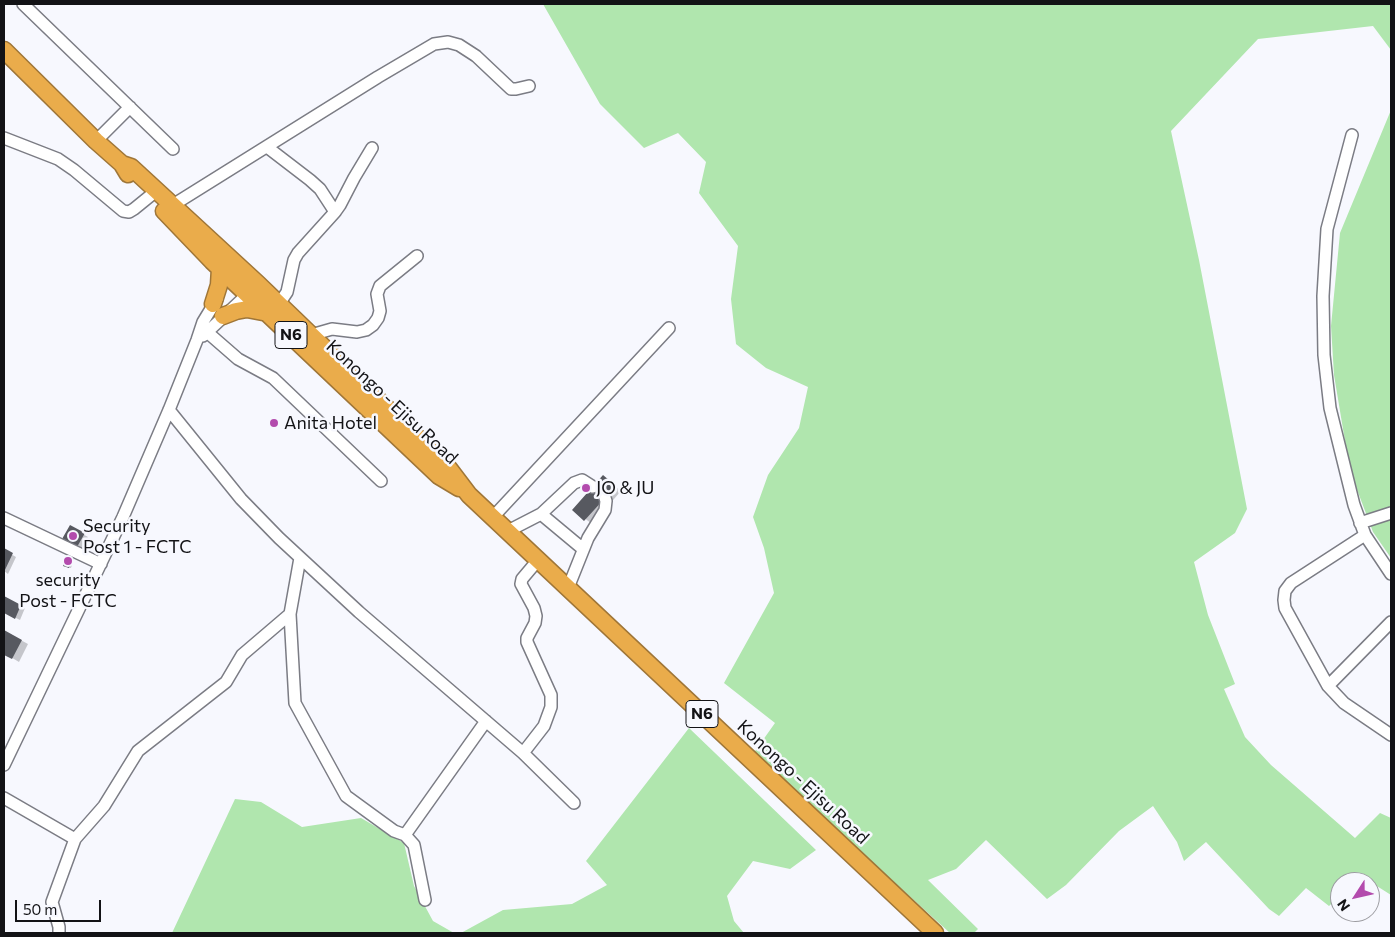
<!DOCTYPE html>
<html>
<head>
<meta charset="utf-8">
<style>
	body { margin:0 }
	#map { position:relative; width:1395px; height:937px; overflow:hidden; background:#f7f8fe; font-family:Commissioner,sans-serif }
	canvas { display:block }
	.frame { position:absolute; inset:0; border:5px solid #131316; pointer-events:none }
	.north { position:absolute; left:1330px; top:872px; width:50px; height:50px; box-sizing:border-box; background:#f7f8fe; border:1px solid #9c9ca1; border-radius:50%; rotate:235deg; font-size:14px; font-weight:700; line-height:20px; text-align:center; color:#131316 }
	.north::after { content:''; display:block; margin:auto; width:18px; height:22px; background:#b34bad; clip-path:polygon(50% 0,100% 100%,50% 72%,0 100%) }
	.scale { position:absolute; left:15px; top:900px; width:86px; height:22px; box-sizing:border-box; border:2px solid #131316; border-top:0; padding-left:6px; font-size:15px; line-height:18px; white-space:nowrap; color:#131316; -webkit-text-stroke:4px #f7f8fe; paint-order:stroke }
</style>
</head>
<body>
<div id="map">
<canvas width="1395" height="937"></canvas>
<div class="frame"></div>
<div class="north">N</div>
<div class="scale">50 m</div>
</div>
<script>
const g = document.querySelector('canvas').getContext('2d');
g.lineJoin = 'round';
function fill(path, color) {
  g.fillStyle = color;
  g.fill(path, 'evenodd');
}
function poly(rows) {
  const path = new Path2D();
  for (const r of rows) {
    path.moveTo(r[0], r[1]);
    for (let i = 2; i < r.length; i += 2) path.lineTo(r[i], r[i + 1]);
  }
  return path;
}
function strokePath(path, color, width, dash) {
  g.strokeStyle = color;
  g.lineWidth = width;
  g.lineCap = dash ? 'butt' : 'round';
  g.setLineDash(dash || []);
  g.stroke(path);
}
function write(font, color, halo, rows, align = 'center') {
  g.font = font + ' Commissioner,sans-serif';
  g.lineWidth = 5;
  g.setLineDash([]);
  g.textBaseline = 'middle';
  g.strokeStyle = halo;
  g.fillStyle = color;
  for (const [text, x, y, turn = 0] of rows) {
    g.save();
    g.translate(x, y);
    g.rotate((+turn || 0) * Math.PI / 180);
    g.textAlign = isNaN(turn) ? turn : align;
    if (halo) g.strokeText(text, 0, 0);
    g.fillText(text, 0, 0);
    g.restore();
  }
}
fill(poly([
	[543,4,1391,4,1391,50,1373,26,1258,39,1171,131,1199,260,1247,509,1235,533,1194,562,1208,615,1235,684,1224,689,1245,737,1271,765,1355,838,1380,813,1391,818,1391,895,1361,876,1355,882,1340,882,1340,896,1329,906,1306,888,1279,916,1269,909,1206,842,1184,861,1177,842,1153,806,1119,831,1066,885,1047,899,986,840,956,869,928,880,978,929,974,933,950,933,753,754,775,723,724,683,774,593,764,548,753,517,768,475,799,428,808,387,766,368,736,344,731,299,738,246,699,193,706,162,678,133,644,148,600,104],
	[1391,110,1391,558,1373,532,1350,471,1334,375,1331,326,1340,233],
	[689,728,816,850,790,869,753,861,727,896,734,921,744,933,461,933,503,910,572,904,607,885,586,861],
	[235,799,261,802,302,827,361,818,404,843,414,886,433,921,454,933,172,933]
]), '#b0e6ae');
fill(poly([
	[604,477,621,491,592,524,574,510],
	[70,527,88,537,82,549,64,539],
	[4,550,16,557,8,574,4,571],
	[69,556,74,558,71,568,65,566],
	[4,597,25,608,20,620,4,612],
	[4,631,28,644,19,662,4,653]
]), '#0003');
fill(poly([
	[603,475,616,486,584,521,572,510],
	[70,525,85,533,77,547,62,539],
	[4,548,13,553,4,572],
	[68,555,73,556,69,568,63,566],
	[4,596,21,605,15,619,4,613],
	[4,630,22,640,12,659,4,655]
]), '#575960');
const minor = poly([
	[23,4,173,149],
	[1352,135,1327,229,1323,296,1324,355,1330,408,1354,505,1365,535,1291,583,1285,591,1284,600,1285,608,1328,686,1344,703,1391,735],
	[4,138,58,159,74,170,123,211,129,212,134,209,150,196],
	[96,141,130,107],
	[267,147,310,180,320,189,335,212,298,253,294,260,287,292,279,304],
	[173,205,378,77,434,44,448,42,459,45,476,56,511,89,516,89,529,86],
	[335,212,340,205,354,178,372,148],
	[207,332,238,359,273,378,381,481],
	[311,335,332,329,357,332,366,330,373,325,378,318,380,311,377,294,380,286,417,256],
	[203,336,251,291],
	[169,410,241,499,279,538,359,612,523,753,574,803],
	[541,514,583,549],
	[493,517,669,328],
	[4,518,101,564],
	[1360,523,1391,513],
	[508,531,541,514,574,483,582,480,593,487],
	[1365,535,1391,574],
	[568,588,588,538,605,510,606,501,605,498],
	[290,614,295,703,346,796,394,831,405,835,414,845,425,900],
	[1328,686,1391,622],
	[523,753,544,726,551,707,551,695,527,642,527,638,535,623,536,616,534,608,521,584,522,579,538,560],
	[4,765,123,517,169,410,197,340,203,322,217,299],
	[4,798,75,839],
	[405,835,486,721],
	[59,933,59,927,52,902,75,839,104,806,138,751,226,682,242,655,290,614,300,558]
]);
const highway = poly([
	[4,50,96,141,122,164,128,174],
	[122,164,131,167,258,284,447,466,469,495,935,933],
	[164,211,212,261,439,476,459,488],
	[213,304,219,285,220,268],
	[223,316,236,311,247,309,268,313]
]);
strokePath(minor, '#7b7c84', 14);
strokePath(highway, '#9f7638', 19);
strokePath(minor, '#fff', 11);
strokePath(highway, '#eaac4b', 16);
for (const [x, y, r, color] of [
	[274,423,5,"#b34bad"],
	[586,488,5,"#b34bad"],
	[73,536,5,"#b34bad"],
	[68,561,5,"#b34bad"]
]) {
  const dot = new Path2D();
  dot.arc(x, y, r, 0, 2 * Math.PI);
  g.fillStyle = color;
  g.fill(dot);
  strokePath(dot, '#f7f8fe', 2);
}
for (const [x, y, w] of [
	[291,335,32],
	[702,714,32]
]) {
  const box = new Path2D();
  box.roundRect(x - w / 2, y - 13.5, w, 27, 4);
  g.fillStyle = '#f7f8fe';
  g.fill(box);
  strokePath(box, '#131316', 1);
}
write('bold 16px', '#131316', null, [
	["N6",291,335],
	["N6",702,714]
]);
write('18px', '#131316', '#f7f8fe', [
	["Konongo - Ejisu Road",392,402,43],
	["Konongo - Ejisu Road",803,782,43]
]);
write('18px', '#131316', '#f7f8fe', [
	["Anita Hotel",284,423],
	["JO & JU",596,488],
	["Security",83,526],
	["Post 1 - FCTC",83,547],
	["security",68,580,"center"],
	["Post - FCTC",68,601,"center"]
], 'left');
</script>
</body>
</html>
